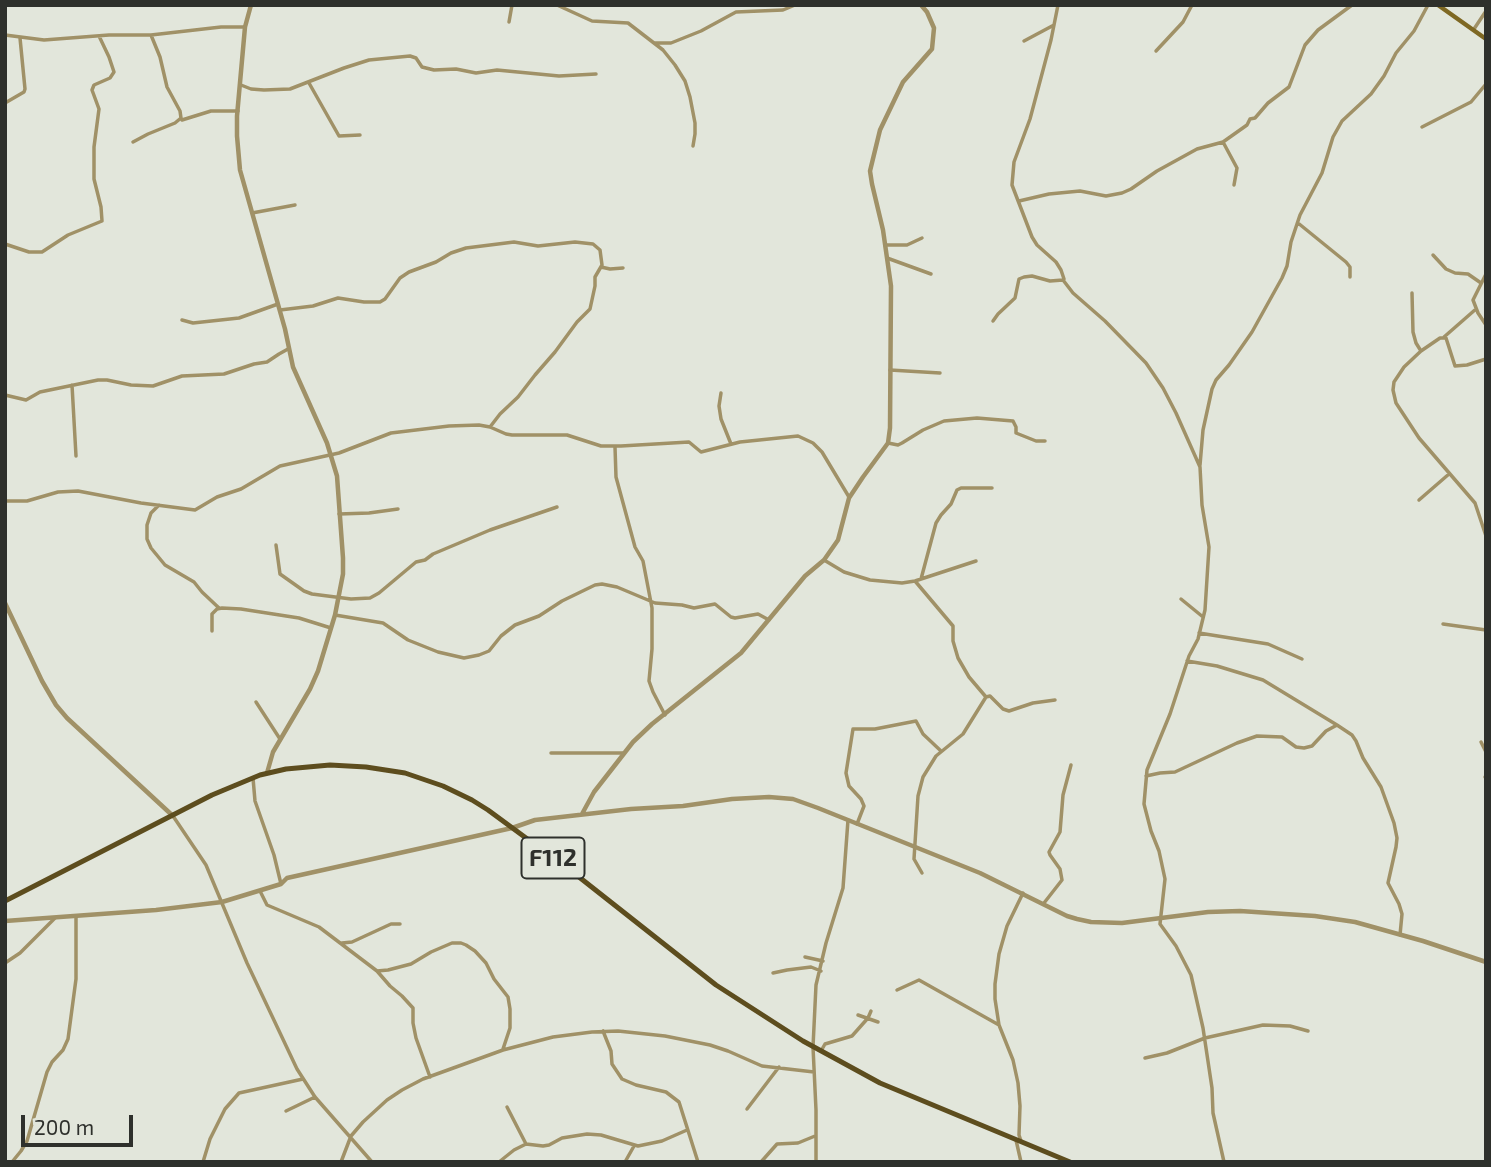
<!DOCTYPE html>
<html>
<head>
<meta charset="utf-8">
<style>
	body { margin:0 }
	#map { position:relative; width:1491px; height:1167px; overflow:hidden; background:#e2e6db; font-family:"Exo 2",sans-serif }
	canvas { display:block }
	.frame { position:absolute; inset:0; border:7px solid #2e302c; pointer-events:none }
	.scale { position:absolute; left:21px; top:1115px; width:112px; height:32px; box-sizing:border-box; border:4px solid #2e302c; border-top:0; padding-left:9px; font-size:21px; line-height:24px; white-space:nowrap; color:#2e302c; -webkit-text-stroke:5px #e2e6db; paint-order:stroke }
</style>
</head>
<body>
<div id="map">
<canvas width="1491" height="1167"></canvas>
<div class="frame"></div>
<div class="scale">200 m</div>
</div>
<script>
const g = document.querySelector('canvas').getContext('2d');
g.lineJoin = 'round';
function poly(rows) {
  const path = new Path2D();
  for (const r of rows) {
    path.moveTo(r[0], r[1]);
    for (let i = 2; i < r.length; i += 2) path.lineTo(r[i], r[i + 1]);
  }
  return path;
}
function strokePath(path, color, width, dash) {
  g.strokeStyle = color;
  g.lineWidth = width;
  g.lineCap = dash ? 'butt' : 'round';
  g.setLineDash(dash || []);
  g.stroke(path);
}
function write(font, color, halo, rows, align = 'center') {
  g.font = font + ' "Exo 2",sans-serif';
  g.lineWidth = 5;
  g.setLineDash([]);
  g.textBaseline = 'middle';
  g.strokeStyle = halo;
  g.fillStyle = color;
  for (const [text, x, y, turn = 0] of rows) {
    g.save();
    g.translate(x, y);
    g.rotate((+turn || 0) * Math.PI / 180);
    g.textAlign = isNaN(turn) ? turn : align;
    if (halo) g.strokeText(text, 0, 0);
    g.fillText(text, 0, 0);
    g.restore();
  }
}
strokePath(poly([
	[557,5,592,21,628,23,663,50,675,65,685,81,690,97,695,123,695,134,693,146],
	[1058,5,1051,40,1030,119,1014,162,1012,185,1032,237,1037,245,1056,262,1061,270,1064,279,1063,280,1073,293,1105,321,1146,363,1163,388,1176,413,1200,467,1202,505,1209,547,1205,610,1198,639,1189,656,1170,714,1147,770,1144,804,1151,831,1159,851,1165,879,1160,924,1176,946,1191,975,1203,1028,1212,1088,1213,1113,1224,1162],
	[509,22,512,5],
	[1474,29,1486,11],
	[5,35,44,40,109,35,151,35,221,27,245,27],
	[1024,41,1054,25],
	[655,43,671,43,701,31,736,12,783,10,795,5],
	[1156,51,1183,22,1192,5],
	[309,83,339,136,360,135],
	[241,85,251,89,264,90,290,89,344,68,369,60,410,56,416,58,422,67,434,70,456,69,476,73,497,70,559,76,596,74],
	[5,103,24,92,25,89,20,38],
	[182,120,211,111,238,111],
	[1422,127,1471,102,1486,84],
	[133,142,148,134,175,123,181,118,180,111,167,87,160,57,151,35],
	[1223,142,1237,168,1234,185],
	[1019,201,1049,194,1080,191,1106,196,1122,193,1131,189,1157,171,1197,149,1223,142,1247,125,1250,119,1255,118,1268,103,1289,87,1305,45,1318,30,1352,5],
	[252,213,295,205],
	[1298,223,1346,262,1350,267,1350,277],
	[5,244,29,252,42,252,68,235,102,221,101,207,94,179,94,147,99,109,92,90,94,85,110,78,114,72,109,57,99,36],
	[885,245,907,245,922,238],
	[1433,255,1446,269,1455,273,1468,274,1481,283,1482,282],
	[887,258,931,274],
	[601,267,610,269,623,268],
	[1486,274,1473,300,1478,313,1486,325],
	[1412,293,1413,332,1416,343,1421,351],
	[280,310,313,306,338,298,364,302,380,302,385,299,400,278,409,272,436,262,451,253,466,248,514,242,538,246,575,242,593,244,600,250,602,265,595,277,595,286,590,309,577,322,555,352,535,375,518,397,500,414,490,427],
	[182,320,193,323,239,318,278,304],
	[993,321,998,314,1015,298,1019,279,1024,277,1032,276,1050,281,1063,280],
	[1444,337,1476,309],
	[1486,359,1467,365,1455,366,1446,338,1440,338,1421,351,1404,367,1394,382,1393,390,1396,403,1419,438,1475,503,1486,536],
	[890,370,940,373],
	[72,385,76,456],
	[721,393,719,406,721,419,731,444],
	[5,395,26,400,40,392,98,380,107,380,131,385,153,386,182,376,224,374,254,364,267,362,279,354,288,349],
	[888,443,898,445,902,443,923,430,944,421,977,418,1013,421,1016,427,1016,433,1036,441,1045,441],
	[615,447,616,477,635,547,643,561,652,608,652,649,649,681,653,692,665,715],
	[1200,465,1203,430,1212,389,1216,380,1229,365,1252,332,1282,278,1287,266,1291,242,1300,215,1322,173,1333,137,1342,121,1371,94,1384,76,1396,53,1414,31,1428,5],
	[1419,500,1449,474],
	[5,501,27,501,58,492,78,491,141,503,195,510,217,497,241,489,280,466,339,453,391,433,449,426,479,425,490,427,506,434,512,435,567,435,601,446,621,446,689,442,701,452,740,442,798,436,813,443,822,452,849,497],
	[159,505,151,513,147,525,147,539,151,548,165,565,194,582,202,592,219,608],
	[339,514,369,513,398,509],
	[276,545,280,574,304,591,312,594,351,599,370,598,379,593,416,562,425,560,433,554,490,530,557,507],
	[824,560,844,572,870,580,902,583,915,581,976,561],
	[921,579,936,523,941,515,951,504,957,490,961,488,992,488],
	[915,581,953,626,953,641,958,658,969,677,986,697,963,734,936,756,923,777,918,796,914,859,922,873],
	[1181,599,1203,617],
	[335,615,383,623,408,640,438,652,464,658,479,655,489,651,501,636,515,625,539,616,562,601,595,585,602,584,617,587,655,603,682,605,694,608,715,604,731,617,735,618,758,614,769,620],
	[1443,624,1486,630],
	[212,631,212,614,217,609,222,608,241,609,299,618,331,628],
	[1199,633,1268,644,1302,659],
	[1187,661,1217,666,1263,680,1337,725],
	[986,697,990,696,1003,709,1009,711,1033,703,1055,700],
	[256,702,280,739],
	[1481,742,1486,752],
	[551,753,623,753],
	[1146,776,1160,773,1175,772,1237,743,1257,736,1282,737,1296,747,1304,748,1312,746,1326,731,1337,725,1352,735,1356,741,1363,758,1381,787,1394,823,1397,838,1396,847,1388,883,1399,904,1402,914,1400,935],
	[1485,777,1486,777],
	[253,778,255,801,274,855,281,884],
	[173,816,206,865,247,963,297,1069,315,1097,372,1162],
	[857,824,864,806,861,799,849,786,846,773,853,729,875,729,916,721,923,734,941,751],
	[260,891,267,905,319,927,377,971,388,970,411,964,431,952,452,943,461,943,466,945,475,951,486,963,494,979,508,997,510,1009,510,1028,503,1049],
	[1044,903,1062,880,1060,869,1050,855,1049,852,1060,832,1063,795,1071,765],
	[342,943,352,942,391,924,400,924],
	[805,957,823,961],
	[5,963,20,953,55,918],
	[377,971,390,986,402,996,413,1008,413,1023,416,1038,430,1077],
	[773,973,787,970,811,967,821,971],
	[897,990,919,980,999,1025],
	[858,1015,878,1022],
	[603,1031,611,1051,612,1064,622,1079,636,1085,666,1092,679,1102,698,1162],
	[821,1051,825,1044,852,1036,868,1018,871,1011],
	[1145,1058,1167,1053,1205,1038,1263,1025,1290,1026,1308,1031],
	[507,1107,526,1144],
	[747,1109,779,1067],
	[286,1111,315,1097],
	[1016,1140,1021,1162],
	[1021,1141,1019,1135,1020,1106,1018,1083,1013,1060,999,1025,995,999,995,984,999,954,1007,926,1023,893],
	[12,1162,21,1151,27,1141,47,1072,52,1062,63,1050,68,1039,76,979,76,916],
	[203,1162,210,1139,225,1109,239,1093,303,1079],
	[341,1162,351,1136,363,1122,387,1100,402,1090,423,1079,503,1050,553,1037,592,1032,618,1031,665,1036,710,1045,728,1051,762,1066,814,1072],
	[499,1162,514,1150,526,1144,543,1146,549,1145,562,1138,587,1134,601,1135,638,1146,662,1141,687,1130],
	[625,1162,634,1146],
	[761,1162,777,1144,798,1143,815,1136],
	[816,1162,816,1110,813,1047,816,985,826,943,843,888,848,820]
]), '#a09167', 3.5);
strokePath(poly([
	[251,5,245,27,237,116,237,136,240,170,285,329,293,367,327,443,337,476,343,558,343,574,335,615,318,671,310,689,273,752,267,773],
	[5,603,42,681,56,705,67,718,173,816],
	[582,814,594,792,633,742,652,724,741,653,805,576,824,560,838,540,849,498,863,477,888,443,890,428,891,286,883,230,872,184,870,171,880,130,903,82,932,49,934,28,927,12,921,5],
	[5,921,156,910,222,902,281,884,287,878,512,828,535,820,631,809,683,806,732,799,769,797,793,799,818,808,980,873,1067,916,1077,919,1091,922,1122,923,1208,912,1240,911,1315,916,1355,922,1423,941,1486,962]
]), '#a09167', 4.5);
strokePath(poly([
	[1438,5,1486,39]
]), '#7e6823', 4.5);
strokePath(poly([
	[5,901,212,795,260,775,286,769,330,765,366,767,405,773,443,786,472,800,488,810,579,877,716,985,803,1041,880,1083,1070,1162]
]), '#5d4d1e', 5);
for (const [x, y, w] of [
	[553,858,63]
]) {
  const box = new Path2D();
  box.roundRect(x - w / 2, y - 20.5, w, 41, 5);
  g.fillStyle = '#e2e6db';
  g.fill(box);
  strokePath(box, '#2e302c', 2);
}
write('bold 24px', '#2e302c', null, [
	["F112",553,858]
]);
</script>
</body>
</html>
